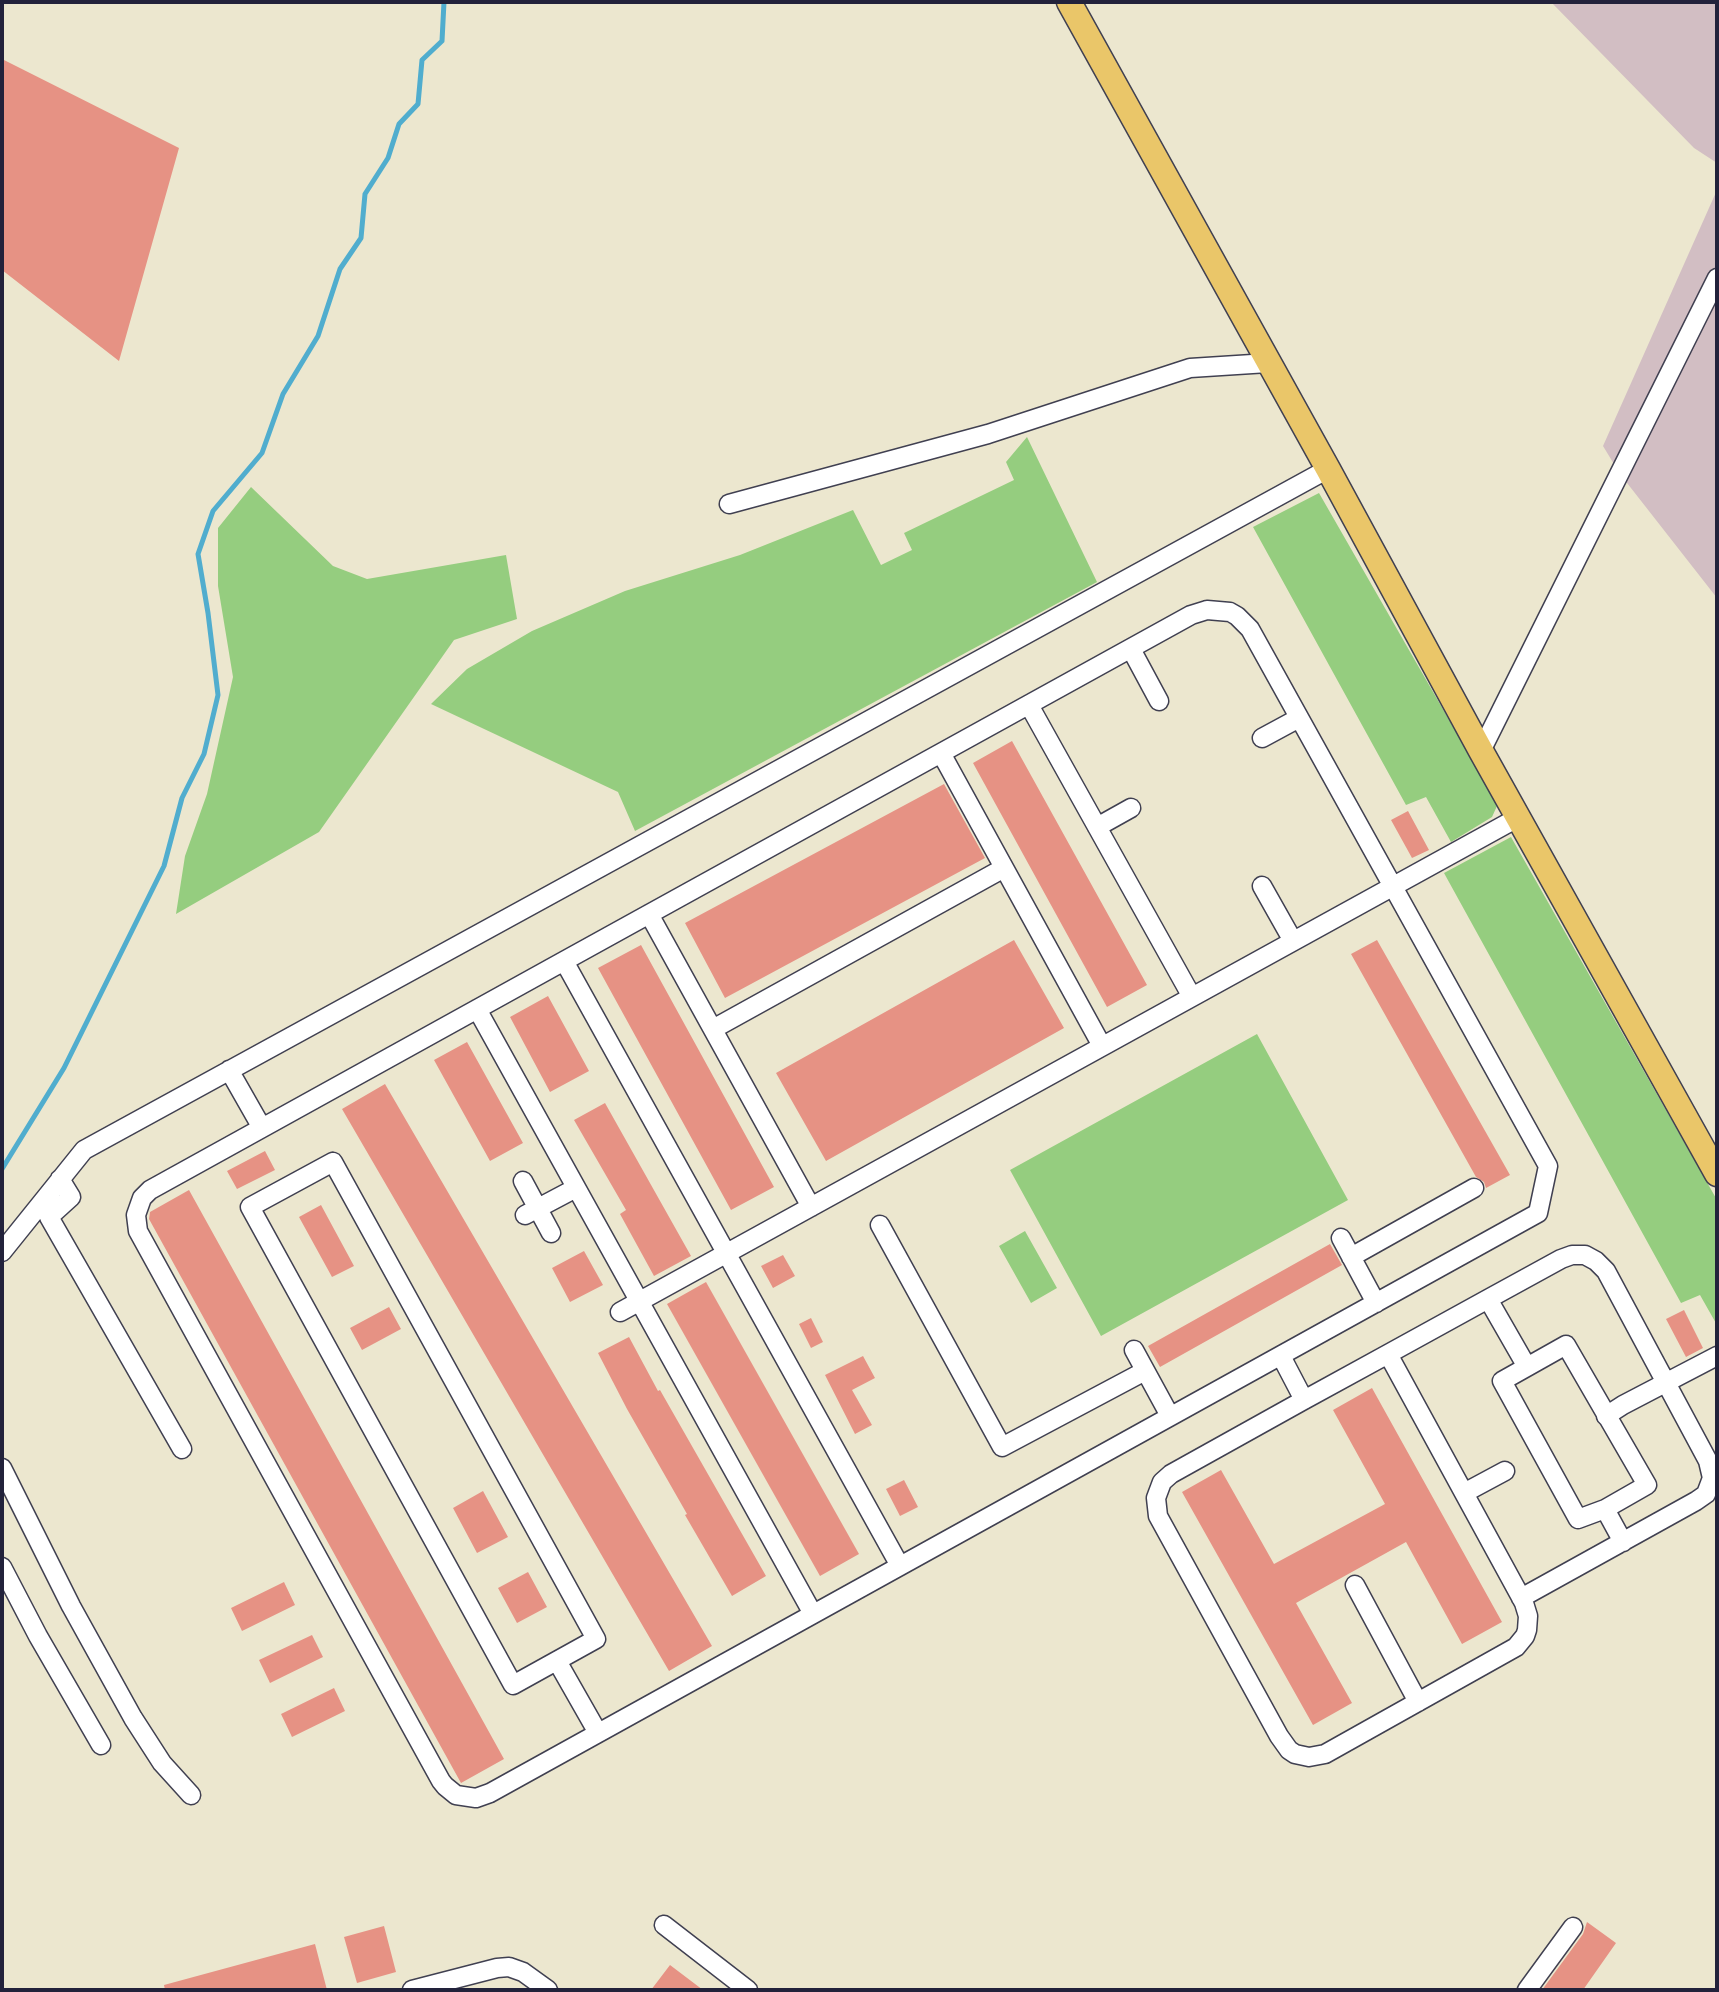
<!DOCTYPE html>
<html>
<head>
<meta charset="utf-8">
<style>
	body { margin:0 }
	#map { position:relative; width:1719px; height:1992px; overflow:hidden; background:#ece7cf; font-family:"Shantell Sans",sans-serif }
	canvas { display:block }
	.frame { position:absolute; inset:0; border:4px solid #22223b; pointer-events:none }
</style>
</head>
<body>
<div id="map">
<canvas width="1719" height="1992"></canvas>
<div class="frame"></div>
</div>
<script>
const g = document.querySelector('canvas').getContext('2d');
g.lineJoin = 'round';
function fill(path, color) {
  g.fillStyle = color;
  g.fill(path, 'evenodd');
}
function poly(rows) {
  const path = new Path2D();
  for (const r of rows) {
    path.moveTo(r[0], r[1]);
    for (let i = 2; i < r.length; i += 2) path.lineTo(r[i], r[i + 1]);
  }
  return path;
}
function strokePath(path, color, width, dash) {
  g.strokeStyle = color;
  g.lineWidth = width;
  g.lineCap = dash ? 'butt' : 'round';
  g.setLineDash(dash || []);
  g.stroke(path);
}
fill(poly([
	[1551,2,1717,2,1717,163,1694,148],
	[1717,190,1717,598,1620,474,1603,446]
]), '#d2bec3');
fill(poly([
	[1027,437,1097,582,635,831,618,792,431,704,467,669,532,631,625,591,740,555,853,510,881,565,912,550,904,533,1014,480,1006,462],
	[251,487,333,566,367,579,506,555,517,619,454,640,319,832,176,914,185,856,207,794,233,677,218,586,218,528],
	[1319,493,1495,800,1497,806,1492,817,1451,842,1426,797,1406,805,1253,527],
	[1511,837,1717,1200,1717,1325,1700,1295,1681,1303,1444,873],
	[1257,1034,1348,1200,1101,1336,1010,1170],
	[1025,1231,1057,1288,1031,1303,999,1246]
]), '#95cd7f');
strokePath(poly([
	[2,1169,64,1068,164,866,182,798,204,754,218,695,208,613,198,554,213,511,262,453,283,394,318,336,340,269,361,238,365,194,388,158,399,124,418,104,422,60,442,41,444,2]
]), '#50adce', 5);
fill(poly([
	[2,59,179,148,119,361,2,270],
	[1012,741,1147,985,1107,1007,973,763],
	[944,784,985,858,725,998,685,923],
	[1408,811,1429,850,1412,858,1391,820],
	[1014,940,1064,1028,826,1161,776,1073],
	[1377,940,1510,1175,1486,1188,1484,1182,1476,1177,1351,954],
	[641,945,774,1187,731,1210,598,968],
	[548,996,589,1071,550,1092,510,1017],
	[467,1042,523,1143,490,1161,434,1060],
	[385,1084,712,1646,669,1671,342,1109],
	[605,1103,691,1256,654,1276,620,1214,626,1210,574,1120],
	[265,1151,275,1170,237,1189,227,1171],
	[189,1190,504,1759,461,1783,149,1219,150,1212],
	[321,1205,354,1266,332,1277,299,1217],
	[1330,1244,1342,1265,1160,1367,1148,1346],
	[584,1251,603,1285,570,1302,552,1268],
	[783,1255,795,1276,773,1288,761,1266],
	[706,1282,859,1554,820,1576,667,1304],
	[389,1307,401,1329,362,1350,350,1328],
	[1684,1310,1703,1348,1686,1357,1666,1319],
	[811,1318,823,1342,811,1348,799,1324],
	[629,1337,658,1391,660,1390,766,1576,732,1596,685,1515,687,1514,627,1409,598,1353],
	[863,1356,875,1378,852,1390,872,1425,855,1434,825,1375],
	[1372,1388,1502,1622,1462,1644,1406,1542,1296,1603,1352,1703,1313,1725,1182,1492,1221,1470,1274,1564,1385,1504,1333,1410],
	[904,1480,918,1507,900,1516,886,1489],
	[483,1491,508,1537,477,1553,453,1508],
	[528,1572,547,1607,517,1623,498,1588],
	[284,1582,295,1605,242,1631,231,1608],
	[312,1635,323,1657,270,1683,259,1660],
	[334,1688,345,1711,292,1737,281,1714],
	[1587,1922,1616,1943,1583,1990,1542,1990,1583,1934],
	[384,1926,396,1972,357,1983,344,1937],
	[315,1944,327,1990,165,1990,164,1985],
	[670,1965,703,1990,651,1990]
]), '#e69284');
const minor = poly([
	[729,504,988,434,1190,368,1268,363],
	[1207,610,1230,612,1237,616,1250,629,1548,1166,1538,1213,490,1793,476,1798,456,1795,445,1786,441,1781,138,1231,136,1215,142,1198,150,1190,564,961,1191,615,1207,610],
	[1131,649,1159,701],
	[1029,705,1192,997],
	[1262,738,1299,718],
	[1481,751,1717,278],
	[941,753,1102,1046],
	[1097,827,1131,808],
	[1262,886,1293,941],
	[649,914,811,1207],
	[564,961,900,1566],
	[477,1009,813,1614],
	[713,1029,1004,868],
	[229,1070,262,1128],
	[333,1162,596,1639,513,1685,250,1207,333,1162],
	[60,1179,71,1197,49,1217,182,1449],
	[523,1181,551,1233],
	[525,1215,576,1188],
	[880,1225,1002,1447,1145,1371],
	[1341,1238,1376,1303],
	[2,1252,84,1150,1328,469],
	[1351,1257,1474,1188],
	[1488,1299,1527,1367],
	[620,1312,1519,817],
	[1134,1350,1170,1416],
	[1388,1354,1524,1603,1528,1616,1527,1630,1525,1636,1516,1647,1325,1754,1309,1757,1295,1754,1289,1750,1279,1736,1158,1516,1156,1498,1162,1482,1171,1474,1304,1400,1388,1354,1488,1299,1561,1259,1572,1255,1585,1255,1596,1261,1606,1271,1708,1461,1712,1478,1706,1494,1696,1501,1521,1598],
	[1281,1356,1304,1400],
	[1606,1416,1623,1405,1717,1356],
	[2,1468,71,1606,133,1718,162,1763,191,1795],
	[1464,1493,1505,1471],
	[1605,1509,1578,1519,1502,1381,1566,1345,1647,1485,1605,1509,1623,1542],
	[2,1567,38,1636,101,1745],
	[1355,1585,1418,1702],
	[557,1661,598,1733],
	[664,1925,748,1990],
	[412,1990,497,1968,509,1967,523,1972,548,1990],
	[1527,1990,1573,1927]
]);
const major = poly([
	[1069,2,1328,469,1481,751,1717,1174]
]);
strokePath(minor, '#404051', 21);
strokePath(major, '#404051', 27);
strokePath(minor, '#fff', 18);
strokePath(major, '#eac669', 24);
</script>
</body>
</html>
